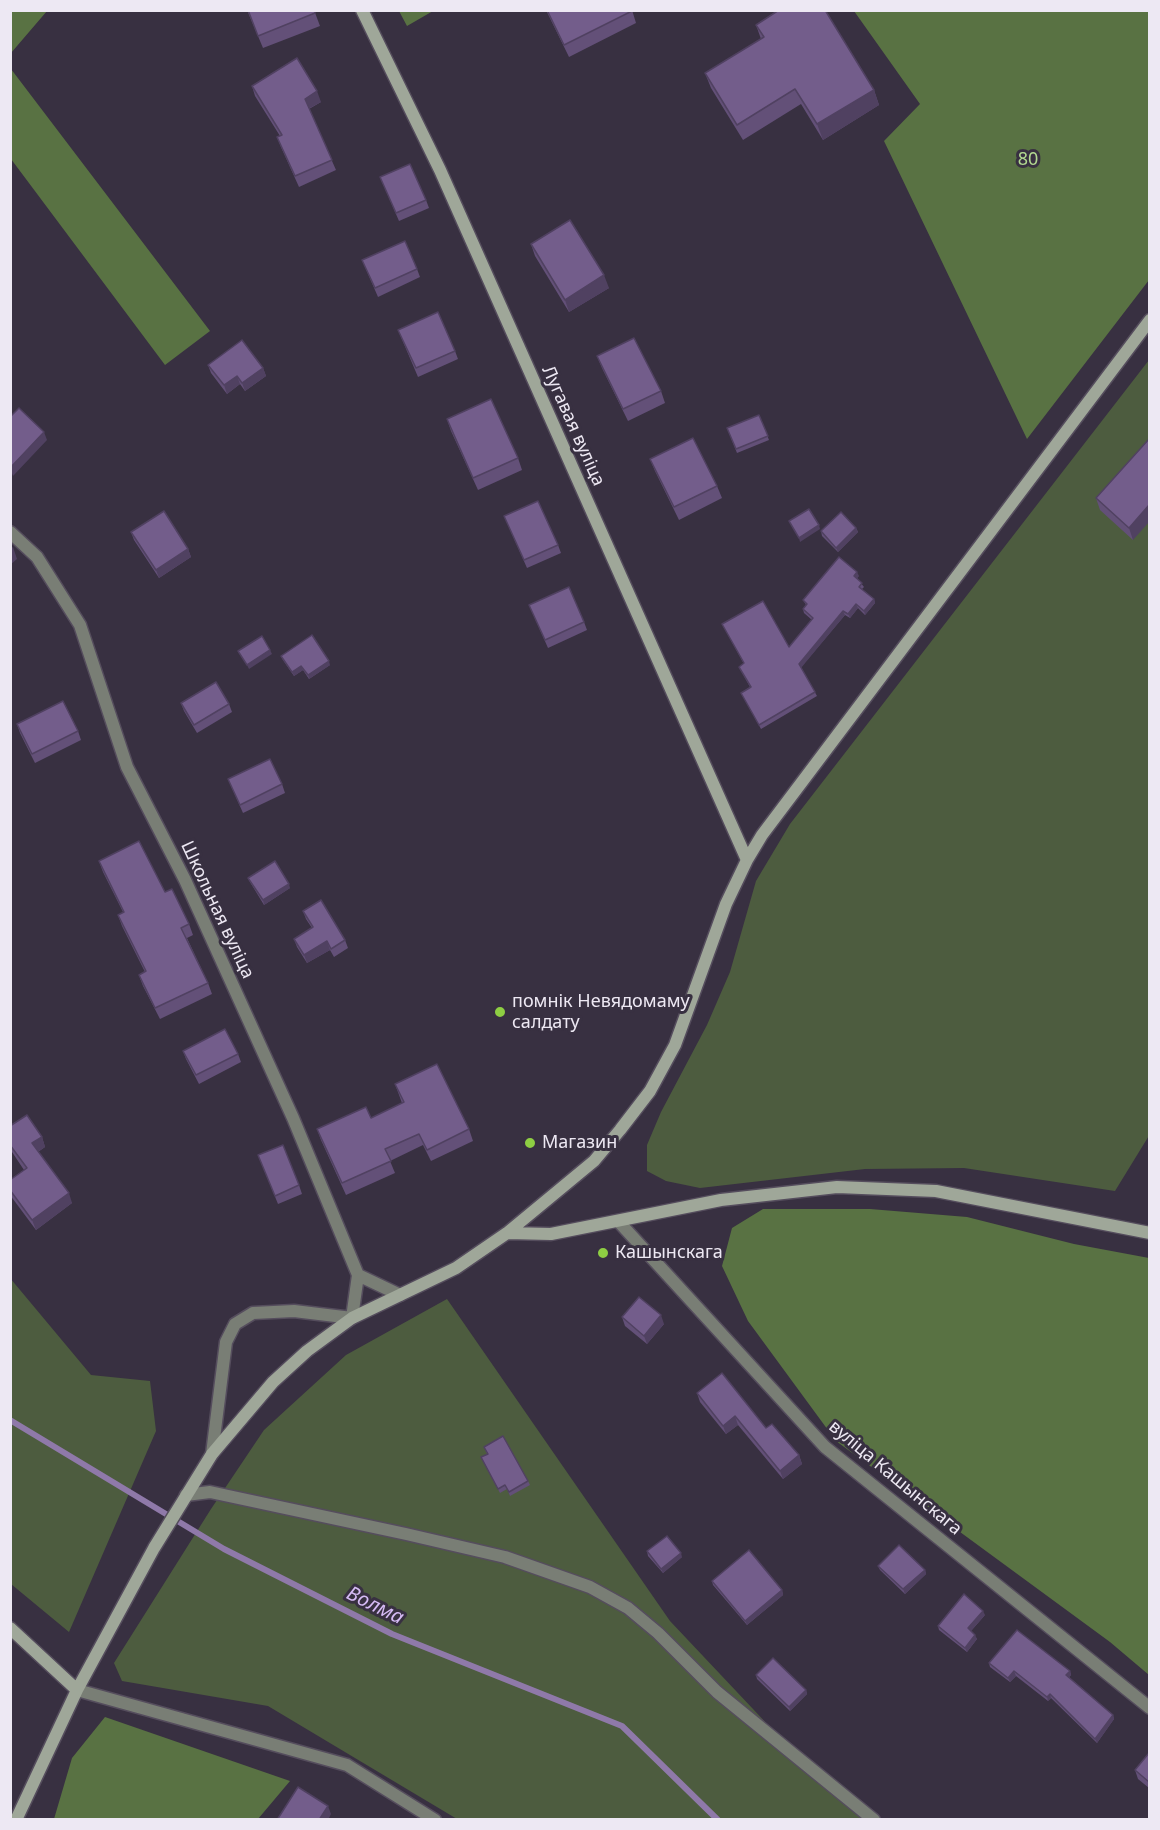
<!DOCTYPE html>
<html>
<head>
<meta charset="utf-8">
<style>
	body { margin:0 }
	#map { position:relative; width:1160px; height:1830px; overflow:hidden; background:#383041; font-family:"Noto Sans",sans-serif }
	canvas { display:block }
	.frame { position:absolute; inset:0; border:12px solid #ede8f3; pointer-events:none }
</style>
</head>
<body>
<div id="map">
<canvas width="1160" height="1830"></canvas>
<div class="frame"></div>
</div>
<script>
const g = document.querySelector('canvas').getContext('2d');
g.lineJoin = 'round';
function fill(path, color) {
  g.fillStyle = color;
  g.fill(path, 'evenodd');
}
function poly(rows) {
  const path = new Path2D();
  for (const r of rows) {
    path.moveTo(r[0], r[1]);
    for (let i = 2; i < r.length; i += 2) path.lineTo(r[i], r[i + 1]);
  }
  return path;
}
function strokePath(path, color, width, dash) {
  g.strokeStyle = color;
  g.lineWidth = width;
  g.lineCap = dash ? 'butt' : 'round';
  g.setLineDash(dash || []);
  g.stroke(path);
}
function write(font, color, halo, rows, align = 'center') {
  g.font = font + ' "Noto Sans",sans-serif';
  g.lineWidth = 6;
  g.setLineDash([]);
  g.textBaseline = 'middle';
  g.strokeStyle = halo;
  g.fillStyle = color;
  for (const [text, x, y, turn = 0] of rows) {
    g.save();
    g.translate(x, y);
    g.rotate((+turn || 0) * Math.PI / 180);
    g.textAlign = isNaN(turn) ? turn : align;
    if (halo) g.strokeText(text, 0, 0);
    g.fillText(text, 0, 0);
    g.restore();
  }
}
fill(poly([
	[1149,360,1150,1134,1115,1191,964,1168,865,1169,700,1188,666,1181,647,1171,647,1145,661,1112,707,1025,730,972,756,881,790,824],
	[10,1278,91,1375,150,1381,156,1431,69,1632,11,1584],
	[447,1299,670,1621,803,1762,869,1819,457,1819,268,1706,122,1681,114,1663,211,1509,264,1430,346,1355]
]), '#4d5c3f');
fill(poly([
	[11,10,47,11,11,53,10,11],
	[399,11,433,11,407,26],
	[854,11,1149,11,1149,280,1027,439,884,141,920,104],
	[11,69,210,331,165,365,11,159],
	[763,1209,870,1209,967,1217,1074,1244,1149,1258,1149,1675,1110,1642,836,1441,748,1321,722,1266,732,1228],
	[105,1717,290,1781,258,1819,54,1819,72,1758]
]), '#597243');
strokePath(poly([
	[10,1420,224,1549,392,1634,622,1726,718,1820]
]), '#8f79a9', 6);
const street = poly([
	[10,532,37,557,80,625,127,767,185,880,293,1118,358,1275,352,1318,294,1311,253,1313,235,1324,226,1342,212,1454],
	[619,1222,825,1447,1150,1708],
	[358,1275,400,1295],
	[186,1495,210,1492,406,1534,505,1557,590,1587,628,1608,658,1633,717,1692,874,1820],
	[77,1690,347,1765,435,1820]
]);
const secondary = poly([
	[362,10,440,170,747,860],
	[507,1233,551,1234,721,1200,837,1187,936,1191,1150,1233],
	[10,1628,77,1690],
	[16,1820,77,1690,154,1548,212,1454,273,1382,307,1351,352,1318,456,1268,507,1233,594,1161,620,1130,650,1091,675,1045,726,904,747,860,762,835,1150,320]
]);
strokePath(street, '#554d5d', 15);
strokePath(secondary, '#554d5d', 15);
strokePath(street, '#797e75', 12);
strokePath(secondary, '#9fa799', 12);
fill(poly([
	[247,10,314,10,320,26,263,48],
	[546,10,632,10,636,23,569,57],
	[756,25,874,90,879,105,823,140,801,104,743,140,711,88,705,73,761,39],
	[252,86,321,102,309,109,336,170,299,187,281,147,277,137,280,136,255,96],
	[380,177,426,200,429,208,399,221],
	[531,244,609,288,569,312,535,256],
	[362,260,417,269,420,277,378,297],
	[398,330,455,351,458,359,418,377],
	[597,356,661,391,665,403,628,421,602,368],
	[208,365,263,368,266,376,245,391,240,384,227,394,211,373],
	[759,415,769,440,737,453,727,428],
	[447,419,518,458,522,470,478,490,451,431],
	[1149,439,1133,540,1100,510,1096,498],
	[650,459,717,486,722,498,679,520,655,471],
	[504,516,558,545,561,553,527,568],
	[856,528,858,532,838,552,822,536,821,531],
	[131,532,188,549,191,557,159,578,134,540],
	[859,576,857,578,864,587,862,589,874,599,875,603,865,615,858,608,850,618,845,615,801,667,817,696,761,729,741,693,750,687,739,667,744,664,722,624,789,647,812,620,804,613,803,609,806,605,803,600],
	[529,605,584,622,587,630,548,648],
	[281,656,330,665,309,679,303,670,294,676,283,660],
	[181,703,229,704,232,712,197,733,184,711],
	[17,724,78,731,81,740,35,763,20,733],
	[228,779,282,784,285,793,243,813],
	[99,861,165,892,189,924,193,935,187,938,208,983,212,994,160,1019,143,986,139,975,145,972,122,926,118,915,123,912,103,872],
	[248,878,290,888,264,905,250,882],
	[303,911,345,940,348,948,334,957,330,950,307,963,297,947,294,939,312,928,306,919],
	[183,1051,238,1054,241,1062,199,1084,186,1059],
	[395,1084,469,1129,473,1141,431,1161,423,1145,390,1161,395,1173,346,1195,321,1140,317,1129,371,1118,402,1103],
	[10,1126,42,1137,45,1147,38,1152,72,1203,36,1230,10,1195,10,1180,24,1170,10,1149],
	[258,1155,299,1185,302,1194,278,1204],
	[622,1317,664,1324,647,1344,625,1326],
	[697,1393,766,1428,799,1455,802,1464,783,1479,738,1425,726,1434,700,1402],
	[484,1447,528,1481,530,1485,510,1496,507,1489,500,1493,481,1457,487,1454],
	[647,1551,682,1557,663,1573,648,1556],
	[878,1566,925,1570,926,1574,905,1594,880,1570],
	[712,1581,782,1590,783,1595,747,1625,713,1585],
	[985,1615,971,1631,977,1639,967,1652,939,1630,938,1626],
	[989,1663,1070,1671,1071,1675,1069,1677,1113,1715,1114,1719,1097,1743,1051,1698,1048,1701,1016,1676,1010,1682,990,1667],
	[756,1675,806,1690,807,1694,790,1711,757,1679],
	[1149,1753,1149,1788,1138,1779,1135,1770]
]), '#635078');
fill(poly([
	[874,90,879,105,823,140,817,124],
	[317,91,321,102,308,109,305,99],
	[604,275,609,288,569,312,565,300],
	[263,368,266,376,245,391,242,383],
	[237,376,240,384,227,394,224,385],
	[44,432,47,440,13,476,10,468],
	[1149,505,1149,522,1133,540,1129,528],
	[819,525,820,529,800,542,799,538],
	[856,528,858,532,838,552,836,548],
	[13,547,17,559,10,565,10,549],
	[188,549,191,557,159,578,156,570],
	[857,572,859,576,855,580,854,576],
	[874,599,875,603,865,615,864,611],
	[856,604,858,608,850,618,848,614],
	[843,611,845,615,801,668,799,664],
	[270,650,272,654,249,669,247,665],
	[329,661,330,665,309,679,308,675],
	[301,666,303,670,294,676,292,672],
	[289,884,290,888,264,905,263,900],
	[327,941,330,950,307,963,304,955],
	[42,1137,45,1147,36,1153,32,1143],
	[69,1193,72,1203,36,1230,32,1220],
	[661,1315,664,1324,647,1344,644,1336],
	[735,1416,738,1425,726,1434,723,1426],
	[799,1455,802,1464,783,1479,780,1471],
	[681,1553,682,1557,663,1573,661,1569],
	[925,1570,926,1574,905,1594,903,1589],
	[782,1590,783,1595,747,1625,745,1621],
	[983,1611,985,1615,970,1632,968,1628],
	[975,1635,977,1639,967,1652,965,1648],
	[1014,1671,1016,1676,1010,1682,1008,1678],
	[1070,1671,1071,1675,1068,1679,1066,1675],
	[806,1690,807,1694,790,1711,789,1707],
	[1050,1694,1051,1698,1048,1701,1047,1697],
	[1113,1715,1114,1719,1097,1743,1095,1739],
	[328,1806,331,1814,328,1820,319,1820]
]), '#504161');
const building = poly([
	[248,10,314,10,315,13,258,36,248,10],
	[547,10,632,10,632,11,564,45,547,10],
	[779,10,825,10,874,90,817,124,795,89,737,125,705,73,764,37,756,25,779,10],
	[297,58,317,91,305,99,332,160,295,176,277,137,282,135,252,86,297,58],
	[410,164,426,200,396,213,380,177,410,164],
	[570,220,604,275,565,300,531,244,570,220],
	[405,241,417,269,375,288,362,260,405,241],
	[438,312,455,351,416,368,398,330,438,312],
	[634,338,661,391,623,409,597,356,634,338],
	[242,340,263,368,242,383,237,376,224,385,208,365,242,340],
	[491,399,518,458,473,478,447,419,491,399],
	[19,408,44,432,10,468,10,417,19,408],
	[759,415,768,436,736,449,727,428,759,415],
	[693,438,717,486,674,507,650,459,693,438],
	[1149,439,1149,505,1129,528,1096,498,1149,439],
	[538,501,558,545,524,560,504,516,538,501],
	[809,509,819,525,799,538,789,521,809,509],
	[164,511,188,549,156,570,131,532,164,511],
	[841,512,856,528,836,548,821,531,841,512],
	[839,557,857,572,854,576,862,583,859,587,874,599,864,611,856,604,848,614,843,611,799,664,815,692,759,725,741,693,751,687,739,667,744,663,722,624,763,601,789,647,813,618,803,609,807,604,803,600,839,557],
	[569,587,584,622,545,640,529,605,569,587],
	[312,635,329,661,308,675,301,666,292,672,281,656,312,635],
	[262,636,270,650,247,665,238,651,262,636],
	[216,682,229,704,194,725,181,703,216,682],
	[63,701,78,731,32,754,17,724,63,701],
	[270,759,282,784,240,805,228,779,270,759],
	[139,841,165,892,172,889,189,924,181,928,208,983,155,1008,139,975,146,971,118,915,124,912,99,861,139,841],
	[275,861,289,884,263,900,248,878,275,861],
	[321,900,345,940,331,949,327,941,304,955,294,939,313,927,303,911,321,900],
	[225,1029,238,1054,196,1075,183,1051,225,1029],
	[437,1064,469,1129,427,1150,419,1134,385,1149,391,1161,342,1183,317,1129,366,1107,371,1118,404,1102,395,1084,437,1064],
	[27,1115,42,1137,32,1143,69,1193,32,1220,10,1190,10,1180,27,1168,10,1145,10,1126,27,1115],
	[283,1145,299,1185,275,1196,258,1155,283,1145],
	[639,1297,661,1315,644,1336,622,1317,639,1297],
	[722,1373,766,1428,772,1424,799,1455,780,1471,735,1416,723,1426,697,1393,722,1373],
	[503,1436,528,1481,509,1492,505,1485,498,1489,481,1457,488,1454,484,1447,503,1436],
	[667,1536,681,1553,661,1569,647,1551,667,1536],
	[899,1545,925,1570,903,1589,878,1566,899,1545],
	[749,1550,782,1590,745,1621,712,1581,749,1550],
	[964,1594,983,1611,968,1628,975,1635,965,1648,938,1626,964,1594],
	[1017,1630,1070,1671,1066,1675,1113,1715,1095,1739,1050,1694,1047,1697,1014,1671,1008,1678,989,1663,1017,1630],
	[773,1658,806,1690,789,1707,756,1675,773,1658],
	[1149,1753,1149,1782,1135,1770,1149,1753],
	[298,1787,328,1806,319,1820,277,1820,298,1787]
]);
fill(building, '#735d8b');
strokePath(building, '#504161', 1.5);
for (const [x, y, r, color] of [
	[500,1012,6,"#8ece43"],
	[530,1143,6,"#8ece43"],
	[603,1253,6,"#8ece43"]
]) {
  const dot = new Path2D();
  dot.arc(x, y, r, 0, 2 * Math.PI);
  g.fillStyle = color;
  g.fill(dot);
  strokePath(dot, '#383041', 2);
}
write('18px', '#b2d990', '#383041', [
	["80",1028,160]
]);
write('18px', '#ede8f3', '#383041', [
	["Лугавая вуліца",573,426,66],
	["Школьная вуліца",217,910,65],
	["вуліца Кашынскага",895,1478,40]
]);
write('18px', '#ede8f3', '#383041', [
	["помнік Невядомаму",512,1002],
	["салдату",512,1023],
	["Магазин",542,1143],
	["Кашынскага",615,1253]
], 'left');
write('italic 20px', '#d6bbf5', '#383041', [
	["Волма",375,1606,26]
]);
</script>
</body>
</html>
